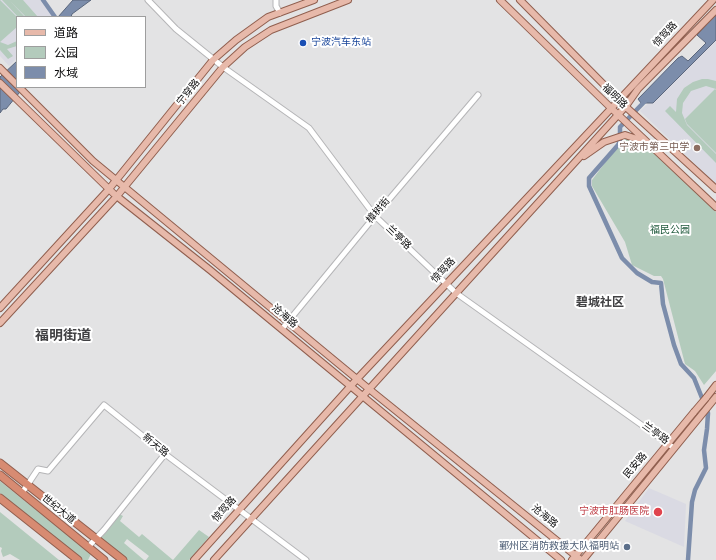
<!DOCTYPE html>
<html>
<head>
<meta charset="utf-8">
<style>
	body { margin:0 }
	#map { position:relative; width:716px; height:560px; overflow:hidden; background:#e3e3e4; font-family:Overpass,"Noto Sans SC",sans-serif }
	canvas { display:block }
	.legend { position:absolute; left:16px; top:16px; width:130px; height:72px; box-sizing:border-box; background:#fff; border:1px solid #9e9e9e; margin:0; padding:5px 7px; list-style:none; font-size:12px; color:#0c0c0d }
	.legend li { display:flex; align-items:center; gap:8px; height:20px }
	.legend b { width:20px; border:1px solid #9e9e9e }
</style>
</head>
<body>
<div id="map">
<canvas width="716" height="560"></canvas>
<ul class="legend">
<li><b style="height:5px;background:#e7b9aa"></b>道路</li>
<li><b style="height:11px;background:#b3cbbc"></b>公园</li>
<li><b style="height:11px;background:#7c8dab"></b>水域</li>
</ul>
</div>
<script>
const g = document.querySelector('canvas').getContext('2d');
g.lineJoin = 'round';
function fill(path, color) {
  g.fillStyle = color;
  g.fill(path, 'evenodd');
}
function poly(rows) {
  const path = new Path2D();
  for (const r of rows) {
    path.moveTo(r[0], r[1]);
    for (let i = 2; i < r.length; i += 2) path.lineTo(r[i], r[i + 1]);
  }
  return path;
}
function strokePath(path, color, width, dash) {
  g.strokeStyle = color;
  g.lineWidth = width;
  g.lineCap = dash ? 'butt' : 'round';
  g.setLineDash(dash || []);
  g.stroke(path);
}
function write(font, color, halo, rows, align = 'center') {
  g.font = font + ' Overpass,"Noto Sans SC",sans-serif';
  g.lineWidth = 4;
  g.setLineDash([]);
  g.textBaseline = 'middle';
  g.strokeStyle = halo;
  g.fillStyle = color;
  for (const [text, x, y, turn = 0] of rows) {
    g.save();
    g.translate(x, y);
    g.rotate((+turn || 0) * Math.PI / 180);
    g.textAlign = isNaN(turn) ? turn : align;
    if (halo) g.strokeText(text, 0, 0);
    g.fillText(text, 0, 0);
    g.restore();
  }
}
fill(poly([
	[0,0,40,0,53,17,17,17,17,58,9,66,0,56],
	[716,41,716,184,640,111],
	[649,488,686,504,684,547,625,521]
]), '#dadae3');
fill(poly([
	[0,0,17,17,17,27,0,42],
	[2,0,23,0,38,17,26,17,10,1,25,17,18,17],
	[17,41,17,46,7,49,13,56,8,59,0,50,0,42,8,45],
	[702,79,708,79,716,81,716,89,706,86,691,91,683,103,682,113,687,125,716,154,716,163,665,111,670,106,676,112,677,99,684,88,693,82],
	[715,89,716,90,716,153,687,124,685,119],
	[622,136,647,143,716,212,716,371,704,385,695,371,685,364,663,279,661,276,654,276,632,265,625,242,592,186,592,180,614,151,621,145],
	[0,481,91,554,88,560,83,560,0,493],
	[0,512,59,560,20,560,10,554,3,557,1,551,2,548,0,547],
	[119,514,123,516,120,521,139,537,142,534,173,560,146,560,149,556,127,539,124,543,144,560,127,560,100,538],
	[199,530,209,537,189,560,173,560]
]), '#b3cbbc');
const water = poly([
	[73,0,91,0,72,14,71,17,58,17,73,0],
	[716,14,716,40,653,103,641,103,638,99,678,58,682,56,688,61,706,43,697,35,716,14],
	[17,61,17,87,24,87,6,109,3,109,0,113,0,77,17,61]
]);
fill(water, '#7c8dab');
strokePath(water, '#5a667c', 1);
strokePath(poly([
	[43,0,55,17],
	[647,99,620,127,620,141,618,145,589,178,589,186,622,258,637,273,652,282,661,283,663,304,674,345,681,364,694,378,708,413,707,429,704,450,706,468,695,490,692,502,688,560]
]), '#7c8dab', 4.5);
const minor = poly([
	[148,0,176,29,223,67,309,128,375,216,456,293,674,448],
	[276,0,276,6,280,13],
	[282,329,375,216,478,95],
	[22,493,38,469,48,471,104,405,165,454,306,560],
	[88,547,104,530,165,454]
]);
const major = poly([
	[500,0,611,108,716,207],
	[520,0,626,107,716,189],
	[0,68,17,85],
	[0,83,114,194,210,270,561,560],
	[19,87,93,161,369,389,581,560],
	[584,156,604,142,625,135,646,142],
	[0,308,109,189,213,60,236,40,268,17,314,0],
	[0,323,117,196,223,67,245,47,271,30,348,0],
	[706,398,716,385],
	[194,560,357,379,713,0],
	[214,560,626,106,638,89,716,10],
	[572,560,694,412],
	[583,560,716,397]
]);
const highway = poly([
	[0,463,123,560],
	[0,475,104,560],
	[0,498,78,560]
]);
strokePath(minor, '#b5b5b7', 7);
strokePath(major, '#905f4f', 8);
strokePath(highway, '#905f4f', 9);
strokePath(minor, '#fff', 5);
strokePath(major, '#e7b9aa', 6);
strokePath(highway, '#d78b72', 7);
const majorBridge = poly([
	[694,412,706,398]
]);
strokePath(majorBridge, '#905f4f', 8, []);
strokePath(majorBridge, '#e7b9aa', 6);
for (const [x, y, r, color] of [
	[303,43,4,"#1a4fb4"],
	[697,148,4,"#8d6e63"],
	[658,512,5,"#e0444e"],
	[627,547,4,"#5c6f8a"]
]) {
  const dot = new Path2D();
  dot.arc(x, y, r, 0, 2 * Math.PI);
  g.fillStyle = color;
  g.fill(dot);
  strokePath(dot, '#fff', 1.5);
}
write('10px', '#0c0c0d', '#fff', [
	["惊驾路",666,35,-47],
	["宁穿路",189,93,-51],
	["福明路",614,97,44],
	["樟树街",379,211,-50],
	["兰亭路",398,238,44],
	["惊驾路",444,271,-47],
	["沧海路",284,317,40],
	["兰亭路",655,434,36],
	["新天路",155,446,39],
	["民安路",636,466,-50],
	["世纪大道",58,510,39],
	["惊驾路",225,510,-48],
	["沧海路",544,517,39]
]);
write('10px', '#164399', '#fff', [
	["宁波汽车东站",311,43]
], 'left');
write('10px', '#785e54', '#fff', [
	["宁波市第三中学",689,148]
], 'right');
write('10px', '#1e583b', '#fff', [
	["福民公园",670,231]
]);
write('10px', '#be3a42', '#fff', [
	["宁波市肛肠医院",649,512]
], 'right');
write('10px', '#4e5e75', '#fff', [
	["鄞州区消防救援大队福明站",619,547]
], 'right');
write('bold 12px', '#414143', '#fff', [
	["碧城社区",600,304]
]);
write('bold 14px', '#414143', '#fff', [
	["福明街道",63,337]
]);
</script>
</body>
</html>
